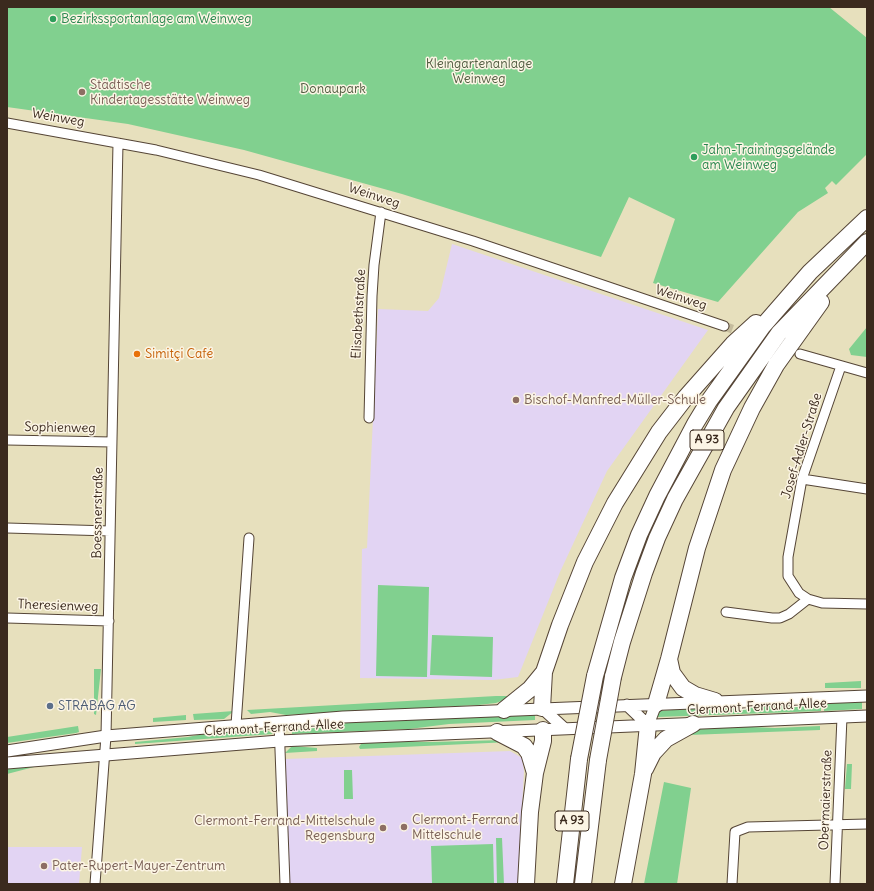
<!DOCTYPE html>
<html>
<head>
<meta charset="utf-8">
<style>
	body { margin:0 }
	#map { position:relative; width:874px; height:891px; overflow:hidden; background:#e7e0bd; font-family:Delius,sans-serif }
	canvas { display:block }
	.frame { position:absolute; inset:0; border:8px solid #3b2a1e; pointer-events:none }
</style>
</head>
<body>
<div id="map">
<canvas width="874" height="891"></canvas>
<div class="frame"></div>
</div>
<script>
const g = document.querySelector('canvas').getContext('2d');
g.lineJoin = 'round';
function fill(path, color) {
  g.fillStyle = color;
  g.fill(path, 'evenodd');
}
function poly(rows) {
  const path = new Path2D();
  for (const r of rows) {
    path.moveTo(r[0], r[1]);
    for (let i = 2; i < r.length; i += 2) path.lineTo(r[i], r[i + 1]);
  }
  return path;
}
function strokePath(path, color, width, dash) {
  g.strokeStyle = color;
  g.lineWidth = width;
  g.lineCap = dash ? 'butt' : 'round';
  g.setLineDash(dash || []);
  g.stroke(path);
}
function write(font, color, halo, rows, align = 'center') {
  g.font = font + ' Delius,sans-serif';
  g.lineWidth = 3;
  g.setLineDash([]);
  g.textBaseline = 'middle';
  g.strokeStyle = halo;
  g.fillStyle = color;
  for (const [text, x, y, turn = 0] of rows) {
    g.save();
    g.translate(x, y);
    g.rotate((+turn || 0) * Math.PI / 180);
    g.textAlign = isNaN(turn) ? turn : align;
    if (halo) g.strokeText(text, 0, 0);
    g.fillText(text, 0, 0);
    g.restore();
  }
}
fill(poly([
	[452,244,708,330,607,471,560,572,518,677,493,680,360,678,362,549,367,548,378,309,428,311,439,298],
	[510,751,522,758,524,771,518,884,289,884,285,759],
	[7,847,82,847,79,884,7,884]
]), '#e2d4f3');
fill(poly([
	[7,7,829,7,867,38,867,154,836,185,832,181,825,188,828,193,798,212,718,302,653,283,675,219,629,197,601,257,402,194,244,150,128,124,7,107],
	[867,327,867,357,851,355,849,349],
	[378,585,429,587,427,677,376,676],
	[432,635,493,637,492,677,430,675],
	[94,669,101,669,96,715,94,714],
	[861,681,861,688,825,688,825,683],
	[496,696,514,696,496,703,478,705,286,715,270,712,251,714,247,710],
	[862,699,862,709,824,711,825,700],
	[821,700,821,711,658,717,656,716,658,711],
	[234,711,224,719,194,720,193,714],
	[535,713,535,720,449,724,409,729,292,734,292,732,297,729,334,727,349,722],
	[186,715,186,720,153,722,153,718],
	[78,726,79,732,76,733,7,743,7,737],
	[729,726,775,728,820,726,820,730,689,735,697,728],
	[264,728,273,734,135,744,135,742,188,737,222,730],
	[503,740,510,742,360,749,359,747,363,741,432,742],
	[292,746,317,748,317,751,285,753],
	[79,761,79,763,34,767,7,774,7,767],
	[847,764,852,764,851,789,845,789],
	[344,770,352,770,353,799,344,799],
	[664,782,691,788,677,884,644,884],
	[496,838,502,838,504,884,497,884],
	[493,844,494,884,432,884,431,846]
]), '#81d08f');
strokePath(poly([
	[724,326,800,354]
]), '#c5bc9d', 9, [9, 4.5]);
const minor = poly([
	[7,123,156,150,259,175,473,241,724,326],
	[800,354,867,373],
	[841,366,802,479,788,557,788,576,799,593,808,599,822,603,867,604],
	[369,418,372,296,374,265,381,212],
	[7,440,112,442],
	[802,479,867,489],
	[7,528,110,531],
	[726,612,772,618,780,618,789,614,808,599],
	[7,618,109,621],
	[279,723,285,884],
	[236,725,249,538],
	[95,884,106,736,118,143],
	[732,884,735,832,748,827,867,824],
	[835,884,842,717]
]);
const tertiary = poly([
	[627,705,648,725],
	[542,708,565,729],
	[648,725,656,704],
	[7,751,106,736,343,717,867,696],
	[7,763,279,741,867,716]
]);
const motorway = poly([
	[669,659,672,673,683,688,695,695,715,701],
	[595,676,623,578,639,535,657,496,695,424,709,401,762,327,810,272,867,218],
	[613,677,622,642,644,573,657,538,675,499,726,408,779,333,867,242],
	[656,704,669,659,697,548,723,470,752,408,776,365,821,302],
	[542,708,544,672,560,625,585,562,615,503,659,432,686,397,733,344,756,323],
	[504,710,530,689,544,672],
	[497,732,524,746,529,753,535,773],
	[645,769,653,753,666,739,693,724],
	[526,884,530,812,535,773,543,741,543,730],
	[565,884,579,759],
	[583,884,598,760],
	[623,884,643,774,648,725]
]);
strokePath(minor, '#554536', 11);
strokePath(tertiary, '#554536', 13);
strokePath(motorway, '#554536', 18);
strokePath(minor, '#fff', 9);
strokePath(tertiary, '#fff', 11);
strokePath(motorway, '#fff', 16);
const motorwayBridge = poly([
	[579,759,595,676],
	[598,760,613,677]
]);
strokePath(motorwayBridge, '#554536', 18, []);
strokePath(motorwayBridge, '#fff', 16);
for (const [x, y, r, color] of [
	[53,19,4,"#2e9e5b"],
	[82,92,4,"#8d6e63"],
	[694,157,4,"#2e9e5b"],
	[137,354,4,"#e8710a"],
	[516,400,4,"#8d6e63"],
	[50,706,4,"#5c6f8a"],
	[404,827,4,"#8d6e63"],
	[383,828,4,"#8d6e63"],
	[44,866,4,"#8d6e63"]
]) {
  const dot = new Path2D();
  dot.arc(x, y, r, 0, 2 * Math.PI);
  g.fillStyle = color;
  g.fill(dot);
  strokePath(dot, '#fcf5e5', 1.5);
}
for (const [x, y, w] of [
	[707,440,34],
	[572,821,34]
]) {
  const box = new Path2D();
  box.roundRect(x - w / 2, y - 10, w, 20, 3);
  g.fillStyle = '#fcf5e5';
  g.fill(box);
  strokePath(box, '#3b2a1e', 1);
}
write('bold 12px', '#3b2a1e', null, [
	["A 93",707,440],
	["A 93",572,821]
]);
write('13px', '#27864d', '#fcf5e5', [
	["Bezirkssportanlage am Weinweg",61,19],
	["Jahn-Trainingsgelände",702,150],
	["am Weinweg",702,165]
], 'left');
write('13px', '#505c40', '#fcf5e5', [
	["Kleingartenanlage",479,64],
	["Weinweg",479,79],
	["Donaupark",333,89]
]);
write('13px', '#785e54', '#fcf5e5', [
	["Städtische",90,85],
	["Kindertagesstätte Weinweg",90,100],
	["Bischof-Manfred-Müller-Schule",524,400],
	["Clermont-Ferrand",412,820],
	["Mittelschule",412,835],
	["Clermont-Ferrand-Mittelschule",375,821,"right"],
	["Regensburg",375,836,"right"],
	["Pater-Rupert-Mayer-Zentrum",52,866]
], 'left');
write('13px', '#3b2a1e', '#fcf5e5', [
	["Weinweg",58,118,10],
	["Weinweg",374,196,18],
	["Weinweg",681,298,18],
	["Elisabethstraße",359,314,-87],
	["Sophienweg",60,428,1],
	["Josef-Adler-Straße",802,446,-73],
	["Boessnerstraße",98,513,-89],
	["Theresienweg",58,606,2],
	["Clermont-Ferrand-Allee",757,707,-3],
	["Clermont-Ferrand-Allee",274,728,-3],
	["Obermaierstraße",826,800,-88]
]);
write('13px', '#c56008', '#fcf5e5', [
	["Simitçi Café",145,354]
], 'left');
write('13px', '#4e5e75', '#fcf5e5', [
	["STRABAG AG",58,706]
], 'left');
</script>
</body>
</html>
